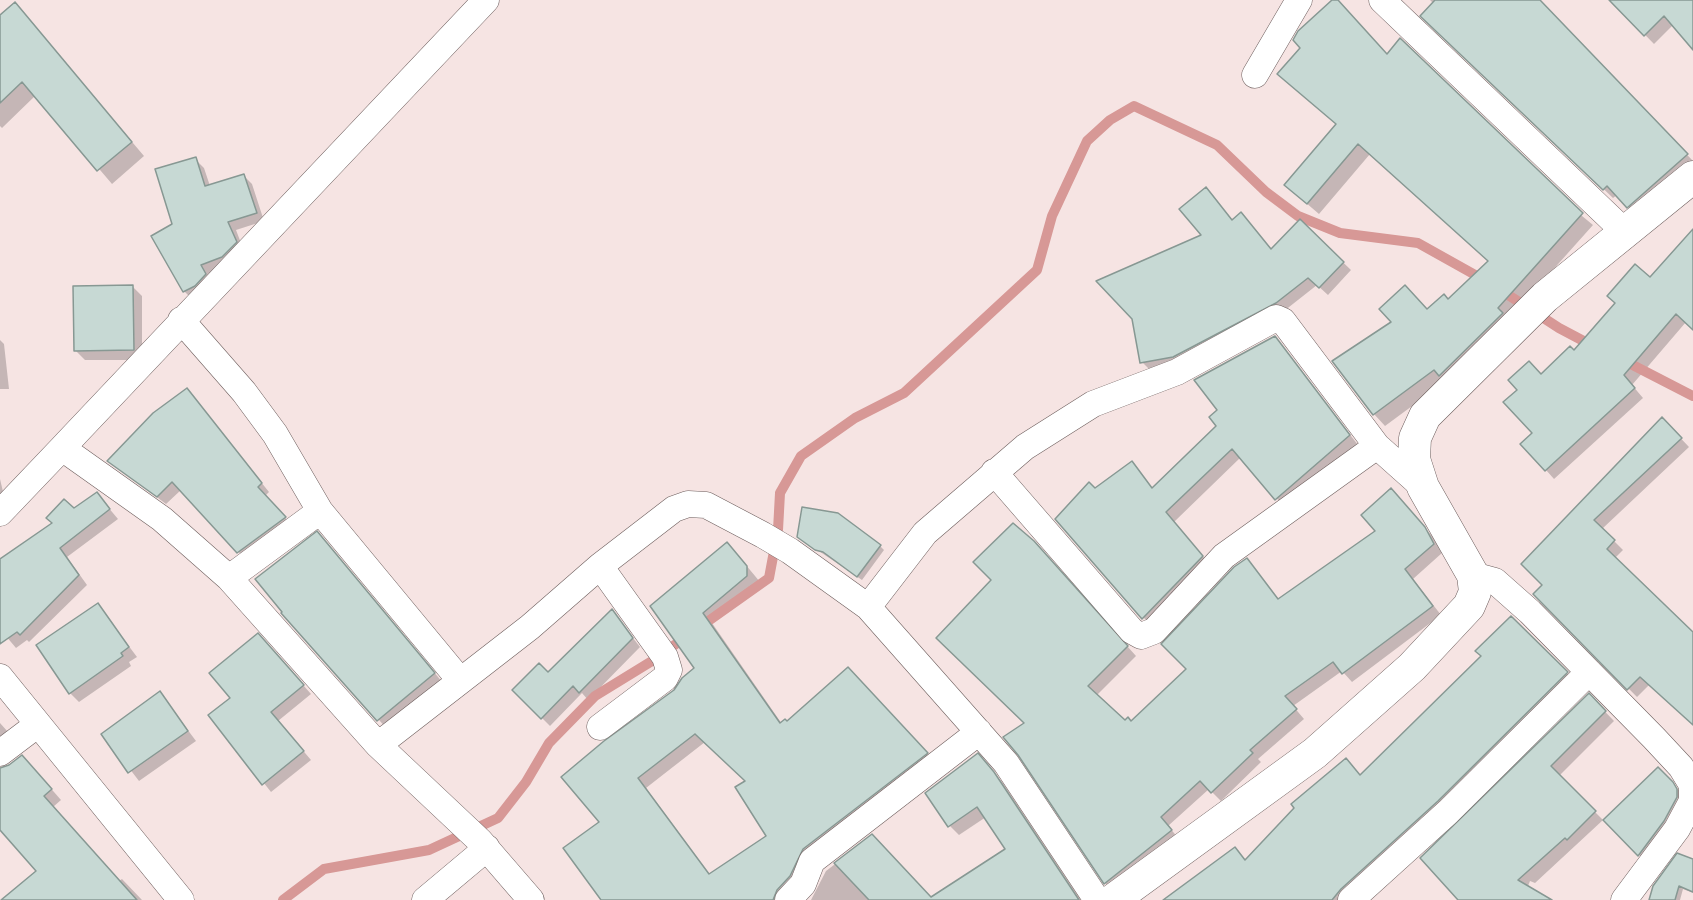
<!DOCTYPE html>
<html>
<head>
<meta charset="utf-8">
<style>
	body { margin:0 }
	canvas { display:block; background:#f6e4e3 }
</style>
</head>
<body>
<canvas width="1693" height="900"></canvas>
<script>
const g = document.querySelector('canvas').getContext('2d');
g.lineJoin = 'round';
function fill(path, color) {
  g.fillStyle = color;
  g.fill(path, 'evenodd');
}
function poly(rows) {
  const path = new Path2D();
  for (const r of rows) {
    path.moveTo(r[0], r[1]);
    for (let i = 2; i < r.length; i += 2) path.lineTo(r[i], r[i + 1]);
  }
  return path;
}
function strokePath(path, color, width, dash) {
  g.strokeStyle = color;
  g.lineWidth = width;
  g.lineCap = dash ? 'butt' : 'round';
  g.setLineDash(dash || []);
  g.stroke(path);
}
fill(poly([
	[1334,0,1387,55,1593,225,1508,320,1446,381,1385,426,1374,414,1427,311,1448,300,1490,262,1370,154,1319,214,1298,196,1337,125,1302,48],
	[1430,0,1539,0,1693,161,1693,166,1637,216,1617,195,1613,198,1423,16,1434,4],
	[1611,0,1693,0,1693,48,1673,25,1654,44],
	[15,4,144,156,112,184,36,95,2,128,0,126,0,17],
	[195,159,204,168,210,186,244,176,252,184,264,221,236,230,244,251,231,265,208,274,214,283,193,300,184,291,174,225],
	[1241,214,1272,250,1300,221,1351,270,1328,295,1317,285,1284,311,1150,370,1142,362,1203,235],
	[1693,232,1693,329,1686,322,1632,385,1643,398,1554,479,1546,470,1534,434,1541,375,1574,352,1650,279],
	[133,287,142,296,142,360,85,360,75,350],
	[1275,337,1358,445,1285,508,1241,457,1174,522,1211,566,1152,627,1057,519,1132,463,1153,489,1218,426,1219,410],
	[0,340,4,344,9,389,0,389],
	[187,390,269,492,265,496,293,526,247,561,181,490,166,504,109,461],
	[1671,428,1689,447,1602,529,1623,550,1615,558,1693,634,1693,723,1650,684,1637,697,1535,594,1544,585,1523,564],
	[0,479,5,500,0,501],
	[97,494,118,519,67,557,87,585,29,642,27,640,16,648,0,629,0,561],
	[1400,499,1433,537,1442,553,1413,579,1441,615,1352,682,1342,671,1293,706,1304,719,1258,759,1261,762,1221,801,1209,789,1168,826,1180,840,1114,892,1105,883,1020,754,1026,723,1043,552,1136,656,1096,696,1125,722,1131,723,1188,669,1247,560,1279,600,1377,531],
	[798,537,880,546,884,550,862,580],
	[327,543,443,683,387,729,284,612],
	[736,553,760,582,712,623,782,724,857,678,936,763,787,900,602,900,601,822,675,691,696,669,652,606],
	[705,742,747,781,768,837,710,875,646,788],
	[98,605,137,657,129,662,131,666,79,702,70,693],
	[612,611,640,647,588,700,582,693,550,726,514,690,548,675],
	[1511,618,1576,682,1349,900,1182,900,1235,849,1246,861,1360,776,1483,656],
	[266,643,311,694,278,721,311,760,271,792,210,715,232,698],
	[160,693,196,741,139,781,103,734],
	[1589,695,1614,721,1559,776,1603,820,1535,883,1530,881,1526,891,1516,900,1460,900],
	[0,723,16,741,0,755],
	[987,765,1003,783,1081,900,811,900,826,871,872,836,931,899,1007,850,986,817,959,835,950,826],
	[0,768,33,768,61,800,53,807,119,881,122,879,142,900,4,900,38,871,0,829],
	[1658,769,1682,793,1648,864,1605,820],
	[1693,861,1693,893,1683,889,1680,900,1650,900]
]), '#0003');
strokePath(poly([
	[1499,289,1559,328,1593,346],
	[1621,359,1693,396],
	[283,900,324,869,429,850,498,818,526,782,549,743,595,696,652,661,769,578,778,530,780,493,801,456,855,418,904,393,1037,270,1052,216,1087,141,1110,120,1134,106,1217,145,1266,192,1298,216,1340,233,1418,243,1486,281]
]), '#d79896', 10);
const building = poly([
	[1332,0,1338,0,1387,54,1400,38,1583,213,1498,308,1503,313,1439,376,1434,370,1373,415,1332,361,1391,322,1379,309,1405,285,1427,309,1444,294,1448,299,1488,261,1358,144,1307,204,1284,185,1336,124,1277,74,1300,48,1293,40,1298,31,1332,0],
	[1435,0,1540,0,1688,154,1627,208,1607,186,1603,190,1420,16,1435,0],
	[1609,0,1693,0,1693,50,1664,16,1644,36,1609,0],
	[15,2,132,142,97,171,22,82,0,103,0,15,15,2],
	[196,157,205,186,244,174,257,213,228,222,237,242,222,257,201,265,206,274,195,286,183,292,151,236,172,224,155,169,196,157],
	[1206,187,1232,220,1241,212,1271,249,1300,219,1344,262,1319,288,1308,278,1276,303,1173,357,1140,363,1132,319,1096,281,1201,235,1179,209,1206,187],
	[1693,229,1693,330,1676,314,1624,375,1635,388,1545,471,1520,444,1532,433,1503,402,1517,390,1508,380,1529,361,1541,374,1570,346,1574,350,1615,303,1607,296,1635,264,1650,277,1693,229],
	[133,285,134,350,74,351,73,286,133,285],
	[1275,336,1350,435,1275,500,1232,449,1166,512,1203,556,1142,619,1055,519,1089,482,1095,488,1132,461,1152,488,1216,426,1209,417,1217,410,1194,380,1275,336],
	[187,388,262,483,258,487,286,517,237,553,172,482,157,497,107,461,153,413,187,388],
	[1662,417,1682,438,1594,520,1615,540,1607,549,1693,632,1693,725,1640,677,1627,690,1533,594,1542,585,1521,564,1662,417],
	[1391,488,1425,527,1434,544,1405,569,1433,606,1342,674,1333,662,1285,696,1297,709,1250,750,1253,753,1211,793,1200,781,1161,817,1172,830,1104,884,1018,755,1003,737,1024,723,936,638,991,580,973,562,1013,523,1034,541,1128,646,1088,686,1125,720,1128,717,1131,721,1186,669,1161,644,1234,567,1247,558,1278,599,1375,531,1361,515,1391,488],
	[97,492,110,509,60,548,79,575,20,635,17,632,0,644,0,559,52,523,46,518,64,499,74,508,97,492],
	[802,507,838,513,881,545,857,577,823,552,815,550,797,537,802,507],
	[317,531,435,673,377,721,281,613,282,612,255,579,317,531],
	[727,542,747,566,747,576,703,613,780,723,785,719,787,721,848,667,928,753,803,849,790,876,777,890,773,900,601,900,563,848,599,822,561,777,604,741,674,690,682,678,694,668,650,606,727,542],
	[695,734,745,781,735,787,766,836,709,874,638,778,695,734],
	[98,603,129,647,121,653,123,656,69,694,36,645,98,603],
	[612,609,633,638,579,693,573,686,541,719,512,690,539,663,548,672,612,609],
	[1511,616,1568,672,1438,801,1341,889,1332,900,1163,900,1235,847,1245,860,1294,808,1291,804,1346,758,1360,775,1481,656,1475,651,1511,616],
	[258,633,304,685,271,712,304,751,262,785,208,715,230,698,209,673,258,633],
	[160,691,188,731,128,773,101,734,160,691],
	[1589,693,1606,711,1551,766,1596,811,1567,840,1565,838,1518,880,1552,900,1458,900,1420,858,1589,693],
	[978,753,994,772,1079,900,869,900,834,863,872,834,931,897,1005,849,977,807,948,827,925,793,978,753],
	[22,755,52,789,44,796,137,900,1,900,36,871,0,830,0,768,9,765,22,755],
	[1658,767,1673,782,1677,789,1677,797,1664,821,1638,856,1603,820,1658,767],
	[1677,853,1693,859,1693,892,1679,886,1675,900,1649,900,1653,886,1677,853]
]);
fill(building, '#c7d9d4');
strokePath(building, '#879893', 1.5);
const minor = poly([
	[486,0,62,448,162,519,229,578,378,745,480,841,531,900],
	[1382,0,1626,233],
	[1255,75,1299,0],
	[181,320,244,392,275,434,320,511,459,679],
	[994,472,1132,631,1141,636,1154,631,1224,556,1377,446],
	[0,513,62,448],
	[1473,575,1495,581,1530,612,1654,738,1681,767,1692,785,1692,801,1677,829,1624,900],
	[229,578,320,511],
	[0,677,181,900],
	[600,727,665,678,669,670,665,657,600,566],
	[378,745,530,627,600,566,674,509,688,504,706,505,763,535,790,551,868,607],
	[0,753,37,725],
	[425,900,487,848],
	[788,900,803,884,812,861,979,732],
	[1097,900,1006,763,868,607,925,533,1025,447,1093,404,1177,372,1276,318,1283,321,1377,446,1423,487],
	[1351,900,1448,812,1589,672]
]);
const tertiary = poly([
	[1113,900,1315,753,1412,667,1469,606,1475,592,1473,575,1423,487,1414,459,1415,438,1425,416,1545,297,1693,177]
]);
strokePath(minor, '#6d5e5d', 27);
strokePath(tertiary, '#6d5e5d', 33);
strokePath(minor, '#fff', 26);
strokePath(tertiary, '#fff', 32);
</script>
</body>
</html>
